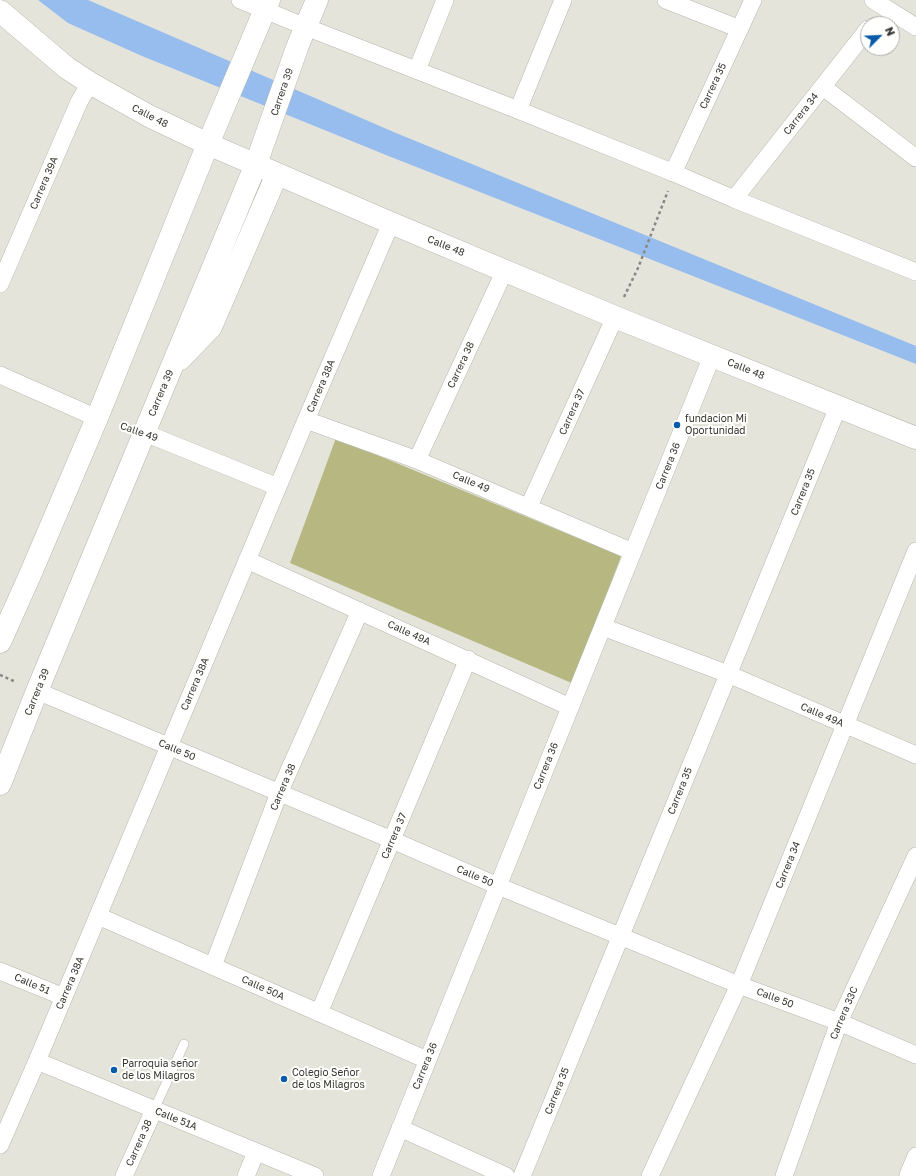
<!DOCTYPE html>
<html>
<head>
<meta charset="utf-8">
<style>
	body { margin:0 }
	#map { position:relative; width:916px; height:1176px; overflow:hidden; background:#e4e4db; font-family:"Golos Text",sans-serif }
	canvas { display:block }
	.north { position:absolute; left:860px; top:16px; width:40px; height:40px; box-sizing:border-box; background:#fffffe; border:1px solid #aeaeac; border-radius:50%; rotate:66deg; font-size:11px; font-weight:700; line-height:16px; text-align:center; color:#353531 }
	.north::after { content:''; display:block; margin:auto; width:14px; height:18px; background:#095aa8; clip-path:polygon(50% 0,100% 100%,50% 72%,0 100%) }
</style>
</head>
<body>
<div id="map">
<canvas width="916" height="1176"></canvas>
<div class="north">N</div>
</div>
<script>
const g = document.querySelector('canvas').getContext('2d');
g.lineJoin = 'round';
function fill(path, color) {
  g.fillStyle = color;
  g.fill(path, 'evenodd');
}
function poly(rows) {
  const path = new Path2D();
  for (const r of rows) {
    path.moveTo(r[0], r[1]);
    for (let i = 2; i < r.length; i += 2) path.lineTo(r[i], r[i + 1]);
  }
  return path;
}
function strokePath(path, color, width, dash) {
  g.strokeStyle = color;
  g.lineWidth = width;
  g.lineCap = dash ? 'butt' : 'round';
  g.setLineDash(dash || []);
  g.stroke(path);
}
function write(font, color, halo, rows, align = 'center') {
  g.font = font + ' "Golos Text",sans-serif';
  g.lineWidth = 4;
  g.setLineDash([]);
  g.textBaseline = 'middle';
  g.strokeStyle = halo;
  g.fillStyle = color;
  for (const [text, x, y, turn = 0] of rows) {
    g.save();
    g.translate(x, y);
    g.rotate((+turn || 0) * Math.PI / 180);
    g.textAlign = isNaN(turn) ? turn : align;
    if (halo) g.strokeText(text, 0, 0);
    g.fillText(text, 0, 0);
    g.restore();
  }
}
fill(poly([
	[336,438,621,556,574,684,290,563]
]), '#b7b782');
fill(poly([
	[38,0,88,0,396,133,916,346,916,364,386,155,142,56,68,23]
]), '#96bdee');
const lane = poly([
	[154,1110,184,1044]
]);
const street = poly([
	[240,0,306,27,518,110,674,173,734,199,916,272],
	[666,0,740,29],
	[873,0,916,27],
	[417,70,445,0],
	[823,87,916,158],
	[518,110,563,0],
	[673,173,753,0],
	[734,199,868,29],
	[0,284,79,102,90,83],
	[0,375,97,418],
	[306,420,417,460,633,552],
	[145,433,278,487],
	[417,460,505,270],
	[529,506,615,317],
	[247,560,570,707],
	[603,627,728,674,916,755],
	[37,691,392,840,498,886,739,985,839,1022,916,1055],
	[98,916,427,1060],
	[213,966,279,793,360,611],
	[0,971,64,997],
	[319,1013,468,659],
	[37,1061,315,1176],
	[400,1128,506,1176],
	[0,1145,37,1061,306,420,391,223],
	[124,1176,154,1110],
	[246,1176,256,1152],
	[381,1176,712,356],
	[522,1176,838,407],
	[650,1176,739,985,916,551],
	[784,1176,839,1022,916,856],
	[911,1176,908,1175,916,1156]
]);
const secondary = poly([
	[0,11,67,68,90,83,149,116,208,144,391,223,615,317,916,438],
	[180,359,211,327,277,174],
	[0,642,30,575,97,418,208,144,269,0],
	[0,784,37,691,256,164,298,45,317,0]
]);
strokePath(lane, '#b7b7ae', 10);
strokePath(street, '#b7b7ae', 18);
strokePath(secondary, '#b7b7ae', 23);
strokePath(poly([
	[624,297,638,268,668,191],
	[0,675,16,682]
]), '#888882', 2.5, [3, 3]);
strokePath(lane, '#fff', 9);
strokePath(street, '#fff', 17);
strokePath(secondary, '#fff', 22);
for (const [x, y, r, color] of [
	[677,425,4,"#095aa8"],
	[114,1070,4,"#095aa8"],
	[284,1079,4,"#095aa8"]
]) {
  const dot = new Path2D();
  dot.arc(x, y, r, 0, 2 * Math.PI);
  g.fillStyle = color;
  g.fill(dot);
  strokePath(dot, '#fffffe', 1.5);
}
write('10px', '#353531', '#fffffe', [
	["Carrera 35",713,86,-65],
	["Carrera 39",282,92,-71],
	["Carrera 34",801,114,-52],
	["Calle 48",150,116,27],
	["Carrera 39A",44,183,-67],
	["Calle 48",446,246,22],
	["Carrera 38",461,365,-65],
	["Calle 48",746,369,22],
	["Carrera 38A",321,386,-67],
	["Carrera 39",161,393,-67],
	["Carrera 37",572,412,-66],
	["Calle 49",139,432,19],
	["Carrera 36",668,466,-68],
	["Calle 49",471,482,23],
	["Carrera 35",803,492,-68],
	["Calle 49A",409,633,24],
	["Carrera 38A",195,684,-67],
	["Carrera 39",37,692,-68],
	["Calle 49A",822,715,23],
	["Calle 50",177,750,23],
	["Carrera 36",546,766,-68],
	["Carrera 38",283,787,-67],
	["Carrera 35",680,791,-68],
	["Carrera 37",394,836,-67],
	["Carrera 34",788,865,-68],
	["Calle 50",475,876,23],
	["Carrera 38A",70,983,-67],
	["Calle 51",32,984,23],
	["Calle 50A",263,988,24],
	["Calle 50",775,998,21],
	["Carrera 33C",844,1013,-67],
	["Carrera 36",425,1066,-68],
	["Carrera 35",557,1091,-68],
	["Calle 51A",176,1119,22],
	["Carrera 38",139,1143,-66]
]);
write('10px', '#353531', '#fffffe', [
	["fundacion Mi",685,419],
	["Oportunidad",685,431],
	["Parroquia señor",122,1064],
	["de los Milagros",122,1076],
	["Colegio Señor",292,1073],
	["de los Milagros",292,1085]
], 'left');
</script>
</body>
</html>
